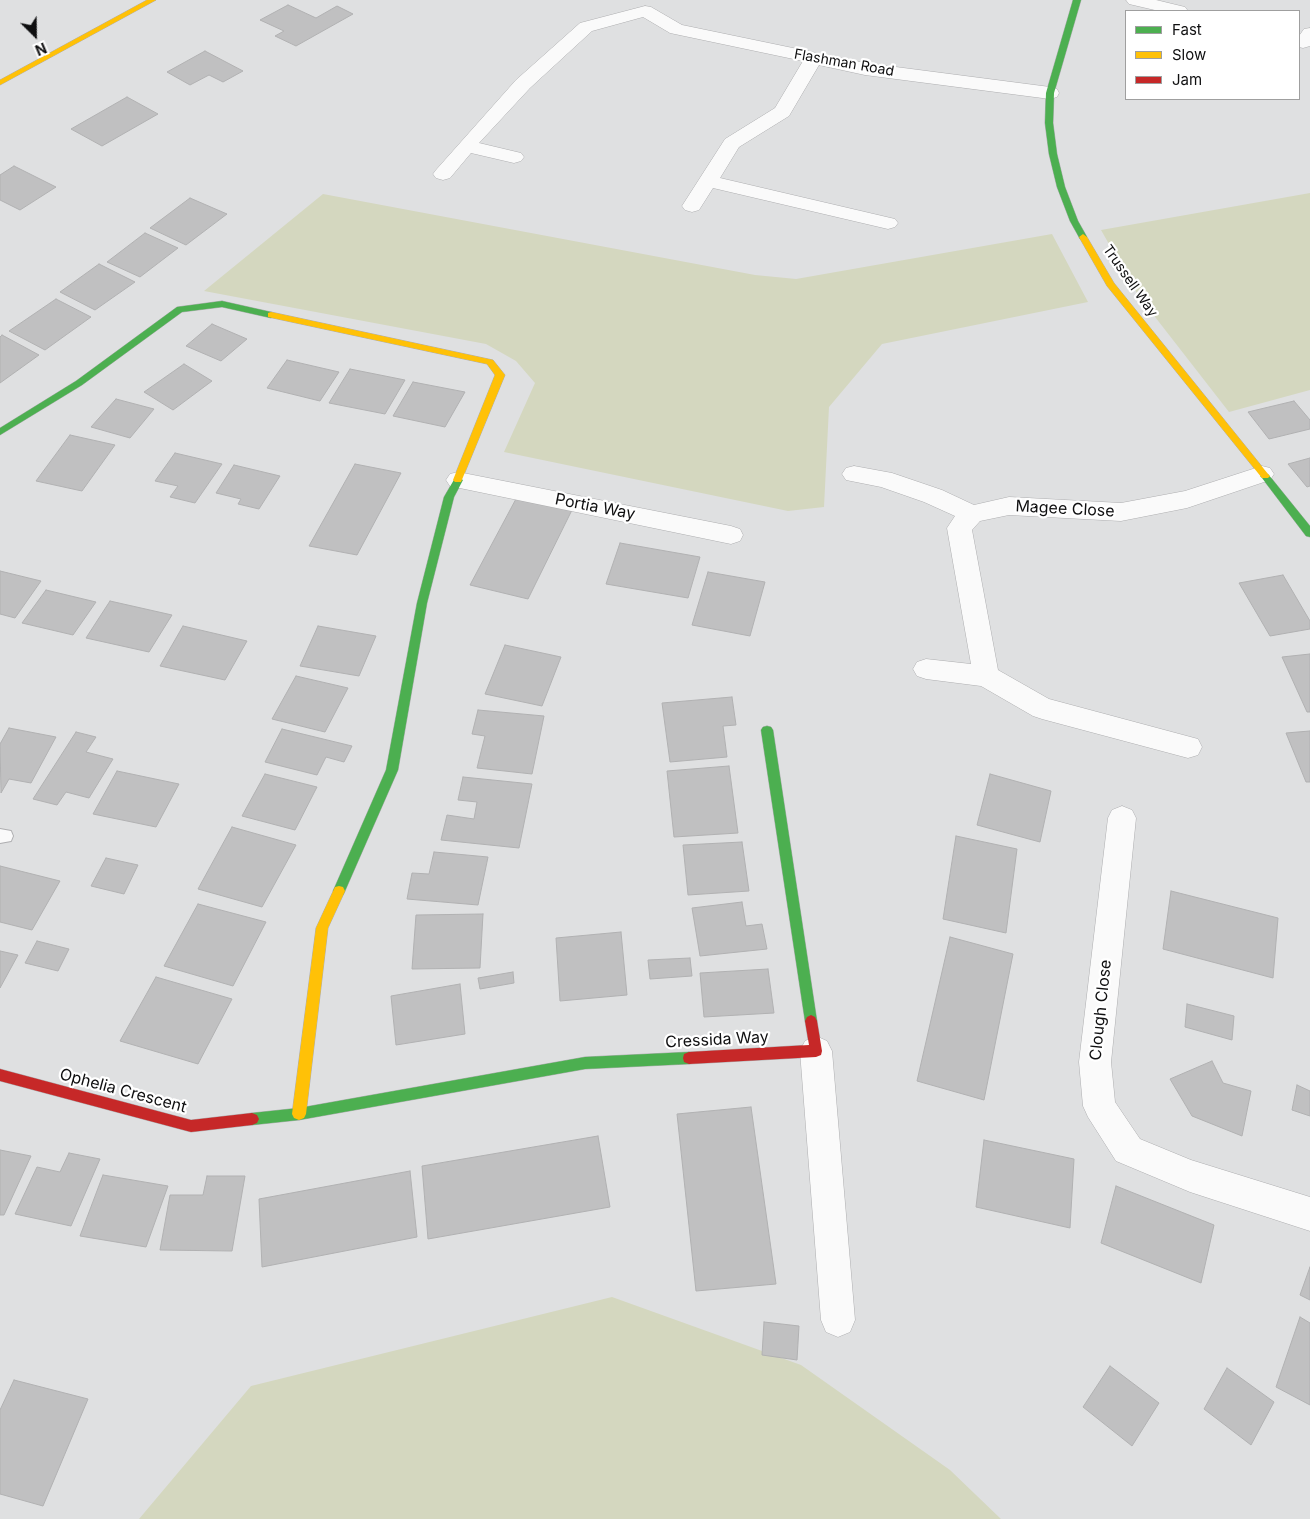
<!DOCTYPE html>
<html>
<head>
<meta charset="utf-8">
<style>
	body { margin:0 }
	#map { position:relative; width:1310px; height:1519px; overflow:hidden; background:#dfe0e1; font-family:Inter,sans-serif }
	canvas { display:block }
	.legend { position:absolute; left:1125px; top:10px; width:175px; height:90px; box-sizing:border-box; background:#fff; border:1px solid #9f9f9f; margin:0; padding:6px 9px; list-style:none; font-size:15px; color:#0f0f10 }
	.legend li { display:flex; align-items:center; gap:10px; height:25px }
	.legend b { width:25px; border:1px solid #9f9f9f }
	.north { position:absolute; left:10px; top:10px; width:50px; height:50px; -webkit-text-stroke:4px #fff; paint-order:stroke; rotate:157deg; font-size:14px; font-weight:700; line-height:20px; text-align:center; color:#0f0f10 }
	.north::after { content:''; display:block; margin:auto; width:18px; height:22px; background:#0f0f10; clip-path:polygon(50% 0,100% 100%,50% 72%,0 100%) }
</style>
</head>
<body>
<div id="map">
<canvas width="1310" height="1519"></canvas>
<ul class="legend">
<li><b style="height:6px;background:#4caf50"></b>Fast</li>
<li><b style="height:6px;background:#ffc107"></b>Slow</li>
<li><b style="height:6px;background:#c62828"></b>Jam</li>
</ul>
<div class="north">N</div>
</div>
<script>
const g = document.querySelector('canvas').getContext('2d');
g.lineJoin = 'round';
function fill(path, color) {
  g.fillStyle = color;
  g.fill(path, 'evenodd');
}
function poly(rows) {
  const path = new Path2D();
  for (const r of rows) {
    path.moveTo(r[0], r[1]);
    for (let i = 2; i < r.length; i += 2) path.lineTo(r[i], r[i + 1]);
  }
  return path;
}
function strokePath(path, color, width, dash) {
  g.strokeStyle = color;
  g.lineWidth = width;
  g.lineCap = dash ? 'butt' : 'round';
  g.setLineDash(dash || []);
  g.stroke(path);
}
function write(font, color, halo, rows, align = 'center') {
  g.font = font + ' Inter,sans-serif';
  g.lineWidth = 4.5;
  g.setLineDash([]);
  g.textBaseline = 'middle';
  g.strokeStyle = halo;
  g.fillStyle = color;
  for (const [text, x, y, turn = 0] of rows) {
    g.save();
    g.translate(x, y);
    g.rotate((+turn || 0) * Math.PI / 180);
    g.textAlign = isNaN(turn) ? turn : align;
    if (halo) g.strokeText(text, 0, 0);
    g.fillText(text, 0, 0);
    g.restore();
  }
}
fill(poly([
	[1310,193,1310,390,1229,412,1138,295,1101,230],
	[323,194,755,275,796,279,1052,234,1088,302,882,344,829,407,824,507,788,511,504,452,535,383,516,361,486,344,204,291],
	[612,1297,801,1365,950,1470,1001,1519,139,1519,251,1386]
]), '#d4d7bf');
const building = poly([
	[288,5,316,18,337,6,353,14,296,46,275,36,284,31,260,20,288,5],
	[205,51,243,71,223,82,209,75,190,85,167,72,205,51],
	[127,97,158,114,102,146,71,129,127,97],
	[14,166,56,187,20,210,0,200,0,175,14,166],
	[190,198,227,214,186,245,150,228,190,198],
	[145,233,178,248,140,277,107,262,145,233],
	[99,264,135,282,95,310,60,292,99,264],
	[56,299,91,317,45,350,9,331,56,299],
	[212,324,247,339,221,361,186,346,212,324],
	[2,335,39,355,0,383,0,337,2,335],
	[287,360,339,372,320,401,267,388,287,360],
	[184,364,212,381,173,410,144,392,184,364],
	[350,369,405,380,385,414,329,403,350,369],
	[413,382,465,392,445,427,393,416,413,382],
	[116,399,154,409,130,438,91,427,116,399],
	[1294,401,1310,420,1310,429,1269,439,1248,412,1294,401],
	[70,435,115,445,82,491,36,481,70,435],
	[175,453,222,464,195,503,170,497,178,486,155,481,175,453],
	[1310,458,1310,486,1307,487,1288,464,1310,458],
	[355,464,401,473,357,555,309,546,355,464],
	[234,465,280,476,259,509,238,504,241,499,216,493,234,465],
	[517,497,572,510,528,599,470,585,517,497],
	[620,543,700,557,688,598,606,584,620,543],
	[0,571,41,581,15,618,0,614,0,571],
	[708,572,765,582,750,636,692,625,708,572],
	[1283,575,1310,621,1310,629,1270,636,1239,583,1283,575],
	[46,590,96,602,73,635,22,623,46,590],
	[110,601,172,615,149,652,86,638,110,601],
	[183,626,247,641,225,680,160,666,183,626],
	[318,626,376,636,359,676,300,666,318,626],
	[505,645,561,657,542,706,485,694,505,645],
	[1310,654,1310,712,1307,712,1282,657,1310,654],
	[296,676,348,688,325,732,272,719,296,676],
	[732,697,736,725,723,726,727,757,670,762,662,703,732,697],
	[478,710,544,716,532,774,477,768,485,736,472,734,478,710],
	[9,728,56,737,31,783,9,779,1,793,0,744,9,728],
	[282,729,352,746,344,762,326,757,317,775,265,762,282,729],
	[1310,731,1310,782,1306,782,1286,733,1310,731],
	[76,732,96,737,86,752,113,759,89,798,66,792,57,805,33,799,76,732],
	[729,766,738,833,674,837,667,771,729,766],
	[117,771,179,784,156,827,93,814,117,771],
	[265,774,317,787,295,830,242,816,265,774],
	[990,774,1051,791,1040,842,977,825,990,774],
	[463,777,532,784,519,848,441,840,447,815,474,819,477,802,458,800,463,777],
	[232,827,296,845,262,907,198,889,232,827],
	[956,836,1017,849,1006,933,943,919,956,836],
	[742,842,749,891,688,895,683,845,742,842],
	[434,852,488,857,478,905,407,899,412,873,429,874,434,852],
	[106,858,138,865,124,894,91,886,106,858],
	[0,866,60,881,32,930,0,922,0,866],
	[1171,891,1278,918,1273,978,1163,949,1171,891],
	[742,902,746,926,762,924,767,949,700,956,692,908,742,902],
	[198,904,266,922,233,986,164,966,198,904],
	[483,914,480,968,412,969,416,915,483,914],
	[621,932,627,995,560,1001,556,938,621,932],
	[950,937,1013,954,984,1100,917,1081,950,937],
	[37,941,69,949,58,971,25,963,37,941],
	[0,951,18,955,0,988,0,951],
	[690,958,692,976,650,979,648,960,690,958],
	[768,969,774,1013,704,1017,700,973,768,969],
	[513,972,514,983,480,989,478,978,513,972],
	[156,977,232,999,198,1064,120,1041,156,977],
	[460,984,465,1034,396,1045,391,996,460,984],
	[1187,1004,1234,1016,1232,1040,1185,1027,1187,1004],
	[1212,1061,1223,1083,1251,1091,1242,1136,1192,1116,1170,1079,1212,1061],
	[1297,1085,1310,1091,1310,1116,1292,1110,1297,1085],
	[751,1107,776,1284,696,1291,677,1114,751,1107],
	[598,1136,610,1207,428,1239,422,1166,598,1136],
	[984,1140,1074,1159,1070,1228,976,1207,984,1140],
	[0,1150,31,1156,4,1215,0,1215,0,1150],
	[69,1153,100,1159,71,1226,15,1214,37,1167,60,1172,69,1153],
	[410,1171,417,1237,262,1267,259,1199,410,1171],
	[103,1175,168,1186,146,1247,80,1236,103,1175],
	[207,1176,245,1176,232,1251,160,1250,170,1195,203,1195,207,1176],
	[1116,1186,1214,1225,1201,1283,1101,1243,1116,1186],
	[1310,1267,1310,1300,1300,1295,1310,1267],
	[1300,1317,1310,1323,1310,1405,1276,1387,1300,1317],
	[764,1322,799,1326,797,1360,762,1355,764,1322],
	[1110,1366,1159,1403,1132,1446,1083,1407,1110,1366],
	[1227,1368,1274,1402,1251,1445,1204,1409,1227,1368],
	[14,1380,88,1399,43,1506,0,1494,0,1410,14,1380]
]);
fill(building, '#c0c0c1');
strokePath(building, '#b1b1b2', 1);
const lane = poly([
	[0,829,11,831,13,836,11,841,0,843,0,829]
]);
const street = poly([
	[1126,0,1156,0,1185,7,1188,11,1159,11,1129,4,1126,0],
	[645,6,651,7,682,25,865,63,1050,87,1057,89,1059,93,1057,97,1050,99,865,75,819,65,789,116,739,147,720,178,895,219,898,223,895,227,888,229,713,188,699,210,692,212,685,210,682,206,725,139,775,108,803,61,670,33,643,17,592,31,530,88,479,143,521,153,524,157,521,161,514,163,471,153,450,178,443,180,436,178,433,174,436,170,516,80,580,23,645,6],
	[1310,28,1310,46,1303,48,1299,47,1299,36,1304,29,1310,28],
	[854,466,892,473,942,490,974,505,1009,497,1121,503,1185,491,1262,466,1270,468,1274,474,1270,480,1187,508,1121,521,1009,515,980,521,972,530,998,670,1049,699,1198,739,1202,747,1198,755,1188,758,1042,719,1033,716,981,686,926,679,917,676,913,669,917,662,926,659,971,664,947,528,955,516,924,502,881,487,846,480,842,474,846,468,854,466],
	[458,472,731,526,740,529,743,535,740,541,731,544,450,486,446,480,450,474,458,472],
	[1122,806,1132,810,1136,818,1111,1062,1115,1102,1140,1139,1191,1160,1310,1197,1310,1231,1190,1192,1116,1161,1088,1117,1083,1106,1079,1062,1108,818,1112,810,1122,806],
	[816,1036,827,1041,832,1051,855,1320,850,1332,838,1337,826,1332,821,1320,800,1051,805,1041,816,1036]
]);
const fast = poly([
	[1073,0,1081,0,1054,93,1053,123,1057,154,1065,187,1078,221,1087,237,1083,240,1080,239,1070,221,1057,187,1049,154,1045,123,1046,93,1073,0],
	[222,301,271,312,275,315,271,318,222,307,182,312,82,385,0,435,0,428,76,381,177,307,222,301],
	[1265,473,1268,474,1310,526,1310,537,1306,536,1262,478,1260,476,1265,473],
	[458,477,463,480,454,497,427,603,398,770,345,891,343,895,339,896,335,895,333,891,386,770,417,603,444,497,455,478,458,477],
	[767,726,771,727,773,730,817,1021,815,1025,811,1027,807,1025,805,1021,761,730,763,727,767,726],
	[689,1052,694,1054,695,1058,694,1062,689,1064,585,1069,299,1120,252,1125,247,1123,245,1119,247,1115,252,1113,299,1108,585,1057,689,1052]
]);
const slow = poly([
	[147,0,156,0,0,85,0,80,147,0],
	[1083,234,1087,237,1114,283,1268,474,1270,476,1268,478,1262,478,1107,286,1079,237,1083,234],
	[271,312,493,360,505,375,461,482,455,482,453,480,495,375,487,364,268,317,268,313,271,312],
	[339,886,343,887,345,891,328,928,306,1114,304,1118,299,1120,294,1118,292,1114,316,928,335,887,339,886]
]);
const jam = poly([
	[811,1015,815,1017,817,1021,822,1051,821,1055,816,1057,689,1064,684,1062,683,1058,684,1054,689,1052,809,1045,805,1021,807,1017,811,1015],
	[0,1069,191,1120,252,1113,257,1115,259,1119,257,1123,252,1125,191,1132,0,1081,0,1069]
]);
strokePath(lane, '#aeaeb0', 2);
strokePath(street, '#aeaeb0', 1);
strokePath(fast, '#aeaeb0', 1);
strokePath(slow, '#aeaeb0', 1);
strokePath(jam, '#aeaeb0', 1);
fill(lane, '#fafafa');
fill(street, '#fafafa');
fill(fast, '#4caf50');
fill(slow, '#ffc107');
fill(jam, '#c62828');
write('14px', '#0f0f10', '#fff', [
	["Flashman Road",844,63,10],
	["Trussell Way",1130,281,55]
]);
write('16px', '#0f0f10', '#fff', [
	["Portia Way",595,507,11],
	["Magee Close",1065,509,3],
	["Clough Close",1101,1010,-84],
	["Cressida Way",717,1040,-3],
	["Ophelia Crescent",123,1091,15]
]);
</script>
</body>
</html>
